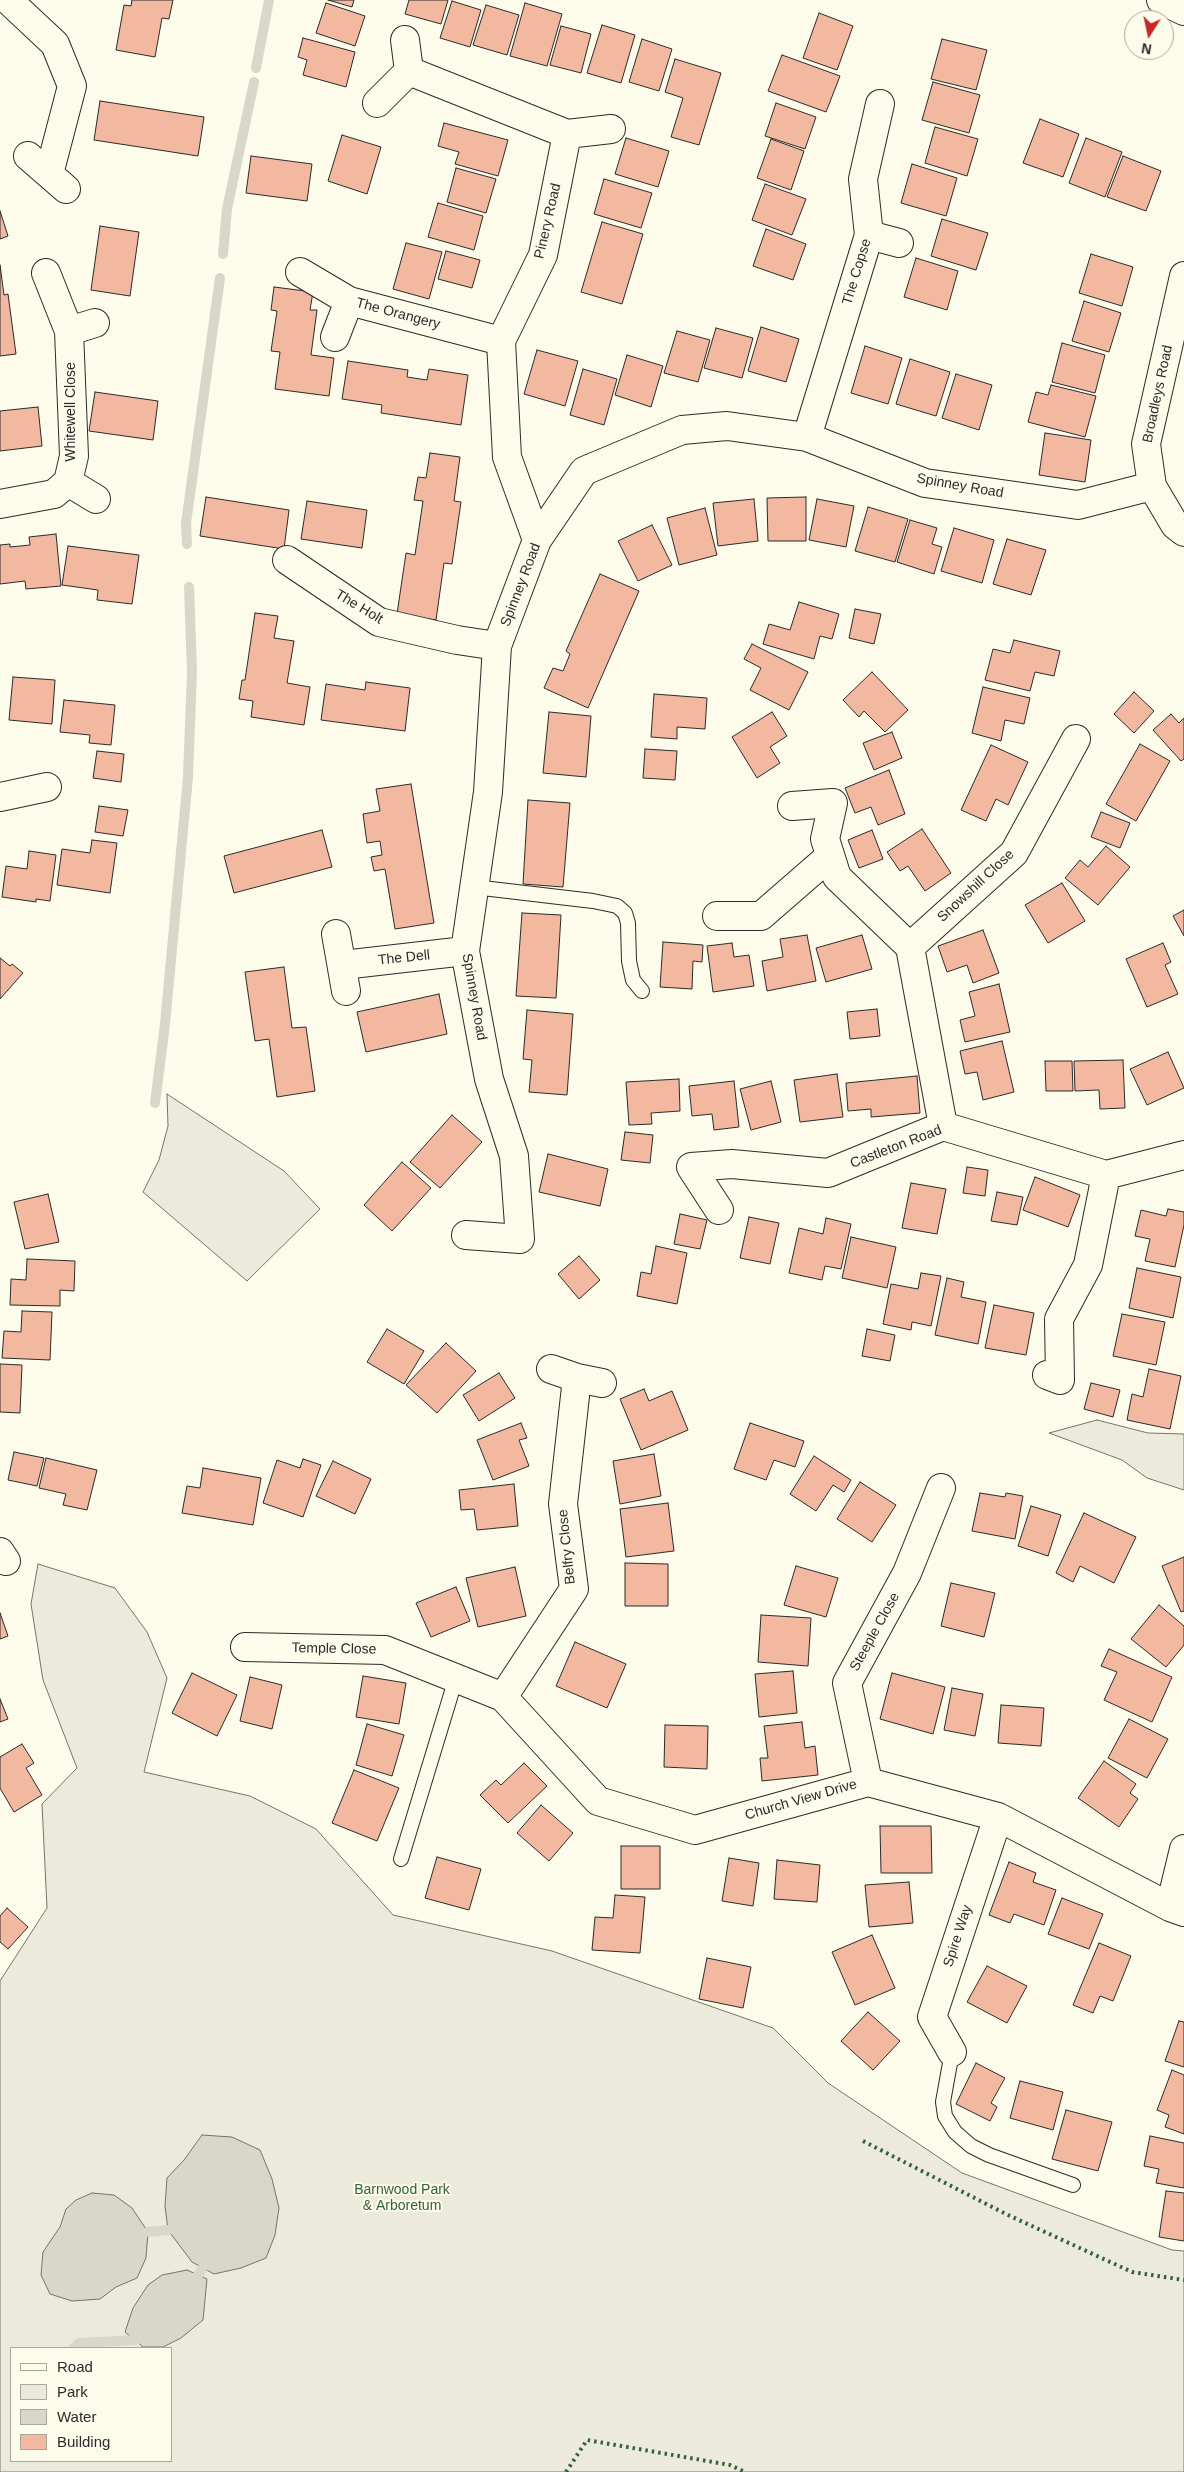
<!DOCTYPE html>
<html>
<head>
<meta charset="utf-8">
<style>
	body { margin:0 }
	#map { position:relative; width:1184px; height:2472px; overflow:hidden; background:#fdfbea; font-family:Arial,sans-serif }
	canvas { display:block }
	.legend { position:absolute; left:10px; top:2347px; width:162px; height:115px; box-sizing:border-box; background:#fdfbea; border:1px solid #a9a89e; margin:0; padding:6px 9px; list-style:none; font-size:15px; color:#2b2b2b }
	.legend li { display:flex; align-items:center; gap:10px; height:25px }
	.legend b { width:25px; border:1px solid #a9a89e }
	.north { position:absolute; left:1124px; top:10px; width:50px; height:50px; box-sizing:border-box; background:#fdfbea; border:1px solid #a9a89e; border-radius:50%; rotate:190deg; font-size:14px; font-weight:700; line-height:20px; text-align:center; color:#2b2b2b }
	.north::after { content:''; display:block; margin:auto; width:18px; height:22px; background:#c62828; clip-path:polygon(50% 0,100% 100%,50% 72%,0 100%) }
</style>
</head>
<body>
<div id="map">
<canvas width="1184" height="2472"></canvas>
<ul class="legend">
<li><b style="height:6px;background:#fdfbea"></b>Road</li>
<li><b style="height:14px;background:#ecebdb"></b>Park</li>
<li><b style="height:14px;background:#d8d7c9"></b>Water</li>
<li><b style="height:14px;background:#f2b8a0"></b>Building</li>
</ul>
<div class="north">N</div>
</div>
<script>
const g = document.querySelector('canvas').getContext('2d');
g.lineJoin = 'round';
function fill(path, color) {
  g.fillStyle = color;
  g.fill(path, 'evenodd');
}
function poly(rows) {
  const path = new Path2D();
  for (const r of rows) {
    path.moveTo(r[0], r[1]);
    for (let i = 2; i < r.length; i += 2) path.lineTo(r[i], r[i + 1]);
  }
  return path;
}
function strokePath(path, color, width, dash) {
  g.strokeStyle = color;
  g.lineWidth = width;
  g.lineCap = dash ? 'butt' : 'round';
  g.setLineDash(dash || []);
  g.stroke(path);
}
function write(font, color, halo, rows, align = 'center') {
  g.font = font + ' Arial,sans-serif';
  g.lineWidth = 4;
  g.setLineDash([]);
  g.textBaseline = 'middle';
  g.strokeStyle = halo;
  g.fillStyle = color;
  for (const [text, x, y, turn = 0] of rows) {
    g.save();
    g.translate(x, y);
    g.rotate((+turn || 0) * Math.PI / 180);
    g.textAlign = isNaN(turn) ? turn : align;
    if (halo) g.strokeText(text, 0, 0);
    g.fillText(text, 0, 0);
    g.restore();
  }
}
const green = poly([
	[167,1094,284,1171,320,1209,247,1281,143,1192,159,1160,168,1126,167,1094],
	[1097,1420,1148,1433,1184,1434,1184,1490,1147,1478,1122,1460,1049,1433,1097,1420],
	[38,1564,115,1588,147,1632,167,1678,144,1772,250,1796,316,1829,393,1915,552,1951,773,2028,828,2083,962,2173,1172,2250,1184,2251,1184,2472,0,2472,0,1981,47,1908,42,1804,77,1768,43,1680,31,1604,38,1564],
	[11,2348,171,2348,171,2461,11,2461,11,2348]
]);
fill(green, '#ecebdb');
strokePath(green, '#74746e', 1);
const water = poly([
	[202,2135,232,2137,260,2150,272,2179,279,2208,275,2235,266,2258,241,2268,214,2274,192,2262,168,2230,165,2206,167,2178,184,2160,202,2135],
	[92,2193,114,2195,132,2208,148,2232,146,2258,137,2278,116,2287,100,2299,72,2301,50,2294,41,2275,43,2252,60,2227,66,2209,76,2200,92,2193],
	[187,2270,207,2279,203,2320,181,2338,163,2347,143,2347,125,2332,133,2308,148,2285,162,2275,187,2270]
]);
fill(water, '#d8d7c9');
strokePath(water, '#74746e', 1);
strokePath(poly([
	[256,68,269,0],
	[223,254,227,209,254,82],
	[187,544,186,523,220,278],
	[155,1103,165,1024,188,777,192,672,189,587],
	[148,2232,168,2230],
	[198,2275,203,2268],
	[74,2348,79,2343,136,2340]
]), '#d8d7c9', 10);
const building = poly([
	[132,0,173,0,169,19,162,18,155,57,116,50,124,5,131,6,132,0],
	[328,0,354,0,352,7,328,0],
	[409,0,448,0,441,24,405,14,409,0],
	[452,1,481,10,470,47,440,38,452,1],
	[326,3,365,16,355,46,316,33,326,3],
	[525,3,562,14,547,66,510,56,525,3],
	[486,5,519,15,507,55,473,45,486,5],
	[819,13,853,26,837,70,803,58,819,13],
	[602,25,635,35,621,83,587,73,602,25],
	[561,26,591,34,581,73,550,65,561,26],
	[303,38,355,52,346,87,303,75,307,60,298,57,303,38],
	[642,39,672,49,659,91,629,82,642,39],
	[942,39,987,50,976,90,931,79,942,39],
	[782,55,840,76,826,112,768,91,782,55],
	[675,59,721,73,699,145,671,137,683,98,665,92,675,59],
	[933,82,980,95,969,133,922,120,933,82],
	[100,101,204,117,198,156,94,140,100,101],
	[776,103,816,117,805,149,765,136,776,103],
	[1040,119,1079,134,1063,177,1023,163,1040,119],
	[444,123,508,140,498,176,455,164,459,152,438,146,444,123],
	[935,127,978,139,967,176,925,163,935,127],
	[342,135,381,147,367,194,328,181,342,135],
	[626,138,669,151,658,187,615,174,626,138],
	[1086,138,1122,152,1105,197,1069,183,1086,138],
	[771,139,804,151,791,190,757,178,771,139],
	[251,156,312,164,307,201,246,193,251,156],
	[1123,156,1161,171,1146,211,1107,197,1123,156],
	[912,164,957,178,946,216,901,203,912,164],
	[456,168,496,179,486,213,447,202,456,168],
	[604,179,652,193,641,228,594,214,604,179],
	[765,184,806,199,792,235,752,220,765,184],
	[438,203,483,216,474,250,428,237,438,203],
	[0,211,8,236,0,239,0,211],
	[942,219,988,233,976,270,931,256,942,219],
	[602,222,643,234,622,304,581,292,602,222],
	[100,226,139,232,130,296,91,290,100,226],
	[766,229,806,244,793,280,753,266,766,229],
	[406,243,442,252,429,299,393,289,406,243],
	[446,251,480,260,472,288,438,279,446,251],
	[1091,254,1133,267,1122,306,1079,293,1091,254],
	[916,258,958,271,947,310,904,297,916,258],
	[0,265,4,295,8,294,16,354,0,356,0,265],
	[274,287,313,292,310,310,317,310,311,355,334,358,329,396,275,389,280,352,271,351,277,311,271,310,274,287],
	[1084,301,1121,313,1109,352,1072,341,1084,301],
	[761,327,799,339,786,382,748,371,761,327],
	[716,328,753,338,742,378,704,368,716,328],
	[677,331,710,340,698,382,664,373,677,331],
	[1062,343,1105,355,1095,393,1052,382,1062,343],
	[865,346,902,358,888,404,851,393,865,346],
	[537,350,578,361,565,406,524,394,537,350],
	[627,355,663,366,651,407,615,395,627,355],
	[910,359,950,372,936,416,896,404,910,359],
	[348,361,408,370,407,377,427,380,429,369,468,375,461,425,381,413,382,405,342,399,348,361],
	[583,369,617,379,604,425,570,415,583,369],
	[956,374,992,385,979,430,942,418,956,374],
	[1051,385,1096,396,1085,437,1028,422,1036,392,1048,395,1051,385],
	[95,392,158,401,153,440,89,431,95,392],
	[38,407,42,446,0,451,0,411,38,407],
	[1045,433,1091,440,1085,482,1039,475,1045,433],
	[430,453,460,457,454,501,461,502,452,564,444,563,436,620,397,614,406,553,415,555,423,501,414,500,418,477,426,478,430,453],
	[206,497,289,510,284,549,200,536,206,497],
	[806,497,806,541,768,541,767,498,806,497],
	[754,499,758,541,718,546,713,503,754,499],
	[817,499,854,506,846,547,809,540,817,499],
	[307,501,367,510,362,548,301,539,307,501],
	[868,507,908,519,895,562,855,551,868,507],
	[705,508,717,555,679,565,667,518,705,508],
	[910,520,937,528,932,544,942,547,934,574,897,562,910,520],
	[652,525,672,565,638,581,618,541,652,525],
	[954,528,994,540,982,583,941,571,954,528],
	[56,534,61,586,26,589,25,581,0,584,0,545,10,544,10,547,30,545,29,537,56,534],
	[1007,539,1046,550,1031,595,993,584,1007,539],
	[68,546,139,555,132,604,97,600,98,590,62,585,68,546],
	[600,574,639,591,588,708,544,688,553,668,563,671,570,654,566,651,600,574],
	[799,602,839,614,832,639,820,636,814,659,763,644,769,624,790,630,799,602],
	[855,609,881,614,874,644,849,638,855,609],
	[255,613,278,616,274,638,294,641,287,683,310,687,304,725,251,717,253,701,239,699,242,680,245,680,255,613],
	[1014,640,1060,651,1054,676,1035,672,1030,691,985,680,993,649,1010,653,1014,640],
	[752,644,808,672,789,710,750,690,761,668,744,659,752,644],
	[872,672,908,710,885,732,864,711,859,717,843,700,872,672],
	[13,677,55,680,52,724,9,720,13,677],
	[366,682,410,688,405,731,321,720,326,684,365,690,366,682],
	[983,687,1030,698,1024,724,1005,720,1001,741,972,733,983,687],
	[1134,692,1154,711,1134,733,1114,714,1134,692],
	[654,694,707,698,705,729,677,727,677,739,651,737,654,694],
	[64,700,115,705,111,745,89,743,90,735,60,732,64,700],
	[549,712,591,716,586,777,543,773,549,712],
	[772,712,787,736,770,747,780,763,757,778,732,737,772,712],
	[1171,714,1179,723,1184,718,1184,759,1181,761,1153,730,1171,714],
	[892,732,902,758,874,770,863,743,892,732],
	[1140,744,1170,761,1136,821,1106,804,1140,744],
	[991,745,1028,762,1008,805,996,799,986,821,961,810,991,745],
	[645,749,677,751,675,780,643,778,645,749],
	[97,751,124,754,121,782,93,778,97,751],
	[889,770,905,814,878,825,871,807,855,813,845,788,889,770],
	[411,784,434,923,395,929,385,869,374,871,371,857,382,855,380,841,367,843,363,814,380,811,376,789,411,784],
	[528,800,570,803,563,887,523,884,528,800],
	[99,806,128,810,123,836,95,832,99,806],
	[1101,812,1130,823,1120,848,1091,837,1101,812],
	[922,829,951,873,925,891,908,866,900,871,887,852,922,829],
	[322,830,332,867,234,893,224,856,322,830],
	[872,830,883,859,859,868,848,840,872,830],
	[92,840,117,843,110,893,57,885,62,849,90,853,92,840],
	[1106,846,1130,867,1098,905,1065,878,1080,860,1088,867,1106,846],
	[29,851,56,855,50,901,36,899,36,902,2,897,6,866,27,869,29,851],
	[1062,883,1085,921,1048,943,1025,905,1062,883],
	[1184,910,1184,936,1173,916,1184,910],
	[522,913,561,915,556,998,516,996,522,913],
	[983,930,999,973,973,983,967,965,947,972,938,946,983,930],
	[807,935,816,981,767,991,762,961,783,957,780,939,807,935],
	[862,935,872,969,826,982,816,948,862,935],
	[663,942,703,945,702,962,693,961,692,989,660,987,663,942],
	[732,943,734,957,749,955,754,986,713,992,707,946,732,943],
	[1163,943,1171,962,1165,965,1178,994,1147,1007,1126,959,1163,943],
	[0,958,10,966,12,964,23,973,0,999,0,958],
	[284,967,292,1028,306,1027,315,1091,277,1097,269,1039,255,1041,245,972,284,967],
	[999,984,1010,1032,965,1042,960,1020,975,1016,969,992,999,984],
	[439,994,447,1034,366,1052,357,1012,439,994],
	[877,1009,880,1036,850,1039,847,1012,877,1009],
	[527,1010,573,1014,567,1095,529,1092,532,1060,523,1059,527,1010],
	[1002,1041,1014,1092,983,1100,977,1072,965,1074,960,1051,1002,1041],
	[1168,1052,1184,1088,1147,1105,1130,1069,1168,1052],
	[1123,1060,1125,1108,1100,1109,1099,1090,1075,1091,1074,1061,1123,1060],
	[1045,1061,1072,1061,1073,1091,1046,1091,1045,1061],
	[837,1074,843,1117,800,1122,794,1080,837,1074],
	[917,1076,920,1113,871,1117,871,1109,848,1111,846,1083,917,1076],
	[679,1079,680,1111,651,1113,652,1124,629,1125,626,1082,679,1079],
	[734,1081,739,1127,714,1130,712,1114,692,1116,689,1086,734,1081],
	[771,1081,781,1122,751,1130,740,1089,771,1081],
	[452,1115,482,1142,440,1188,410,1162,452,1115],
	[625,1132,653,1135,650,1163,621,1160,625,1132],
	[548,1154,608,1169,600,1206,539,1192,548,1154],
	[402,1162,431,1188,392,1231,364,1205,402,1162],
	[967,1167,988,1170,985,1196,963,1193,967,1167],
	[1035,1177,1080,1195,1068,1227,1023,1210,1035,1177],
	[911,1183,946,1189,937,1234,902,1228,911,1183],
	[997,1192,1023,1197,1017,1225,991,1221,997,1192],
	[48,1194,59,1242,25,1249,14,1202,48,1194],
	[1168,1209,1184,1212,1184,1225,1175,1267,1145,1261,1150,1239,1135,1236,1141,1210,1166,1216,1168,1209],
	[680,1214,707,1220,700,1249,674,1244,680,1214],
	[749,1217,779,1223,770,1264,740,1258,749,1217],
	[826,1218,851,1224,841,1269,825,1266,822,1280,789,1273,799,1228,823,1234,826,1218],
	[851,1237,896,1247,887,1288,842,1278,851,1237],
	[656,1246,687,1253,677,1304,637,1296,641,1272,651,1274,656,1246],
	[579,1256,600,1280,579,1299,558,1274,579,1256],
	[27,1259,75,1261,74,1291,60,1290,60,1306,10,1305,11,1279,26,1280,27,1259],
	[1137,1268,1181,1277,1173,1318,1129,1308,1137,1268],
	[921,1273,941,1276,931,1326,912,1322,911,1330,883,1324,891,1284,918,1289,921,1273],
	[947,1278,964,1282,961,1297,986,1302,978,1344,935,1335,947,1278],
	[994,1305,1034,1313,1026,1355,985,1348,994,1305],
	[22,1311,52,1312,50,1360,2,1358,4,1331,21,1332,22,1311],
	[1122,1314,1165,1322,1156,1365,1113,1356,1122,1314],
	[387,1329,424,1351,404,1384,367,1362,387,1329],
	[867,1329,895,1335,890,1361,862,1356,867,1329],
	[446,1343,476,1371,437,1413,406,1385,446,1343],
	[0,1364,22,1365,20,1413,0,1412,0,1364],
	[1149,1369,1181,1376,1170,1429,1127,1420,1132,1394,1143,1397,1149,1369],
	[499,1373,515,1398,479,1421,463,1395,499,1373],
	[1091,1383,1120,1390,1113,1417,1084,1409,1091,1383],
	[644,1389,649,1401,672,1391,688,1430,641,1450,620,1399,644,1389],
	[521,1423,527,1438,519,1440,529,1466,493,1480,477,1440,521,1423],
	[750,1423,804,1441,795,1467,774,1460,766,1480,734,1469,750,1423],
	[14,1452,44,1458,37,1486,8,1480,14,1452],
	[654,1454,661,1496,620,1504,613,1461,654,1454],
	[814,1456,851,1480,844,1492,833,1485,816,1511,790,1494,814,1456],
	[46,1458,97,1470,87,1510,63,1505,66,1494,39,1488,46,1458],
	[303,1459,321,1465,303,1517,263,1503,277,1460,300,1468,303,1459],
	[333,1461,371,1479,355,1514,316,1496,333,1461],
	[203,1468,261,1478,253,1525,182,1513,187,1486,200,1488,203,1468],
	[860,1482,896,1505,872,1542,837,1519,860,1482],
	[514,1484,518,1526,477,1530,474,1509,461,1510,459,1490,514,1484],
	[980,1493,1005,1497,1006,1493,1023,1496,1015,1539,972,1531,980,1493],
	[668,1503,674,1551,626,1557,620,1509,668,1503],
	[1031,1506,1061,1515,1048,1556,1018,1546,1031,1506],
	[1084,1513,1136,1537,1114,1583,1080,1566,1073,1582,1056,1573,1084,1513],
	[1184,1557,1184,1611,1181,1612,1162,1566,1184,1557],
	[625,1563,668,1564,668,1606,625,1606,625,1563],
	[796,1566,838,1578,826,1617,784,1605,796,1566],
	[515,1567,526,1616,478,1627,466,1578,515,1567],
	[951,1583,995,1593,984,1637,941,1626,951,1583],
	[456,1587,470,1621,431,1637,416,1603,456,1587],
	[1159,1605,1184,1626,1184,1645,1166,1667,1131,1639,1159,1605],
	[0,1613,8,1636,0,1639,0,1613],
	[761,1615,811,1618,808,1666,758,1662,761,1615],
	[575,1642,626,1664,607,1708,556,1686,575,1642],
	[1109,1649,1172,1677,1152,1722,1104,1700,1117,1672,1101,1666,1109,1649],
	[793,1671,797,1713,759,1717,755,1674,793,1671],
	[192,1673,237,1695,217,1736,172,1713,192,1673],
	[892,1673,945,1687,933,1734,880,1719,892,1673],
	[363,1676,406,1683,399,1724,356,1717,363,1676],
	[250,1677,282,1685,272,1729,240,1721,250,1677],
	[952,1688,983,1694,975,1736,944,1730,952,1688],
	[0,1699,8,1719,0,1722,0,1699],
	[1001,1705,1044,1708,1041,1746,998,1743,1001,1705],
	[1129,1719,1168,1739,1147,1778,1108,1758,1129,1719],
	[802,1722,805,1748,815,1746,818,1775,762,1781,760,1758,768,1758,764,1726,802,1722],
	[367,1724,404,1735,392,1776,356,1765,367,1724],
	[665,1725,708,1726,707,1769,664,1767,665,1725],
	[22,1744,34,1763,26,1768,42,1795,14,1812,0,1788,0,1757,22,1744],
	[1104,1761,1136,1784,1130,1793,1138,1799,1119,1827,1078,1798,1104,1761],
	[524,1763,547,1786,508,1823,480,1795,496,1780,501,1785,524,1763],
	[354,1770,399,1788,377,1841,332,1823,354,1770],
	[541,1805,573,1833,549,1861,517,1833,541,1805],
	[880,1826,931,1826,932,1873,881,1873,880,1826],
	[621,1846,660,1846,660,1889,621,1889,621,1846],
	[437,1857,481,1869,469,1910,425,1898,437,1857],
	[729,1858,759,1863,753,1906,722,1901,729,1858],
	[777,1860,820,1865,817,1902,774,1899,777,1860],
	[1009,1862,1036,1873,1033,1882,1056,1890,1044,1925,1014,1914,1010,1923,989,1915,1009,1862],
	[909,1882,913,1923,869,1927,865,1885,909,1882],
	[615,1895,645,1897,640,1953,592,1950,595,1917,613,1918,615,1895],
	[1062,1898,1103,1914,1089,1949,1048,1934,1062,1898],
	[7,1908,28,1927,8,1949,0,1942,0,1916,7,1908],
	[872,1935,895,1988,855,2005,832,1952,872,1935],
	[1099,1943,1131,1956,1113,2001,1100,1996,1093,2013,1073,2005,1099,1943],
	[707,1958,751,1967,743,2008,699,1999,707,1958],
	[987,1966,1027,1986,1007,2023,967,2002,987,1966],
	[868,2012,900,2041,873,2070,841,2041,868,2012],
	[1179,2021,1184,2022,1184,2067,1165,2061,1179,2021],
	[976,2063,1005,2078,991,2103,997,2107,990,2121,956,2104,976,2063],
	[1172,2070,1184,2075,1184,2134,1165,2127,1169,2115,1157,2110,1172,2070],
	[1020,2081,1063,2092,1053,2130,1010,2118,1020,2081],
	[1066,2110,1112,2122,1098,2171,1052,2159,1066,2110],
	[1150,2136,1184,2143,1184,2188,1156,2183,1159,2169,1144,2166,1150,2136],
	[1166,2191,1184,2193,1184,2241,1159,2237,1166,2191]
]);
fill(building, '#f2b8a0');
strokePath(building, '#2b2b2b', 1);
const lane = poly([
	[474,887,593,901,617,906,625,913,628,923,629,961,633,980,642,991],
	[401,1859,456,1678],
	[952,2052,943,2102,945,2116,955,2132,971,2146,989,2155,1073,2185]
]);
const street = poly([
	[8,0,55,44,72,86,49,174],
	[405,40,409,71],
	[377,103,409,71,567,134,543,255,501,341,507,457,537,540],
	[567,134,611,129],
	[28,156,66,189],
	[869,235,899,243],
	[300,272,349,301,501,341],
	[1184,276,1146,444,1152,486,1175,525,1184,532],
	[69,331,95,323],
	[335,337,349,301],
	[807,437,869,235,863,179,880,104],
	[68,482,96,499],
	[0,504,54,494,68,482,74,456,69,331,46,273],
	[287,560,379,622,457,640,497,646],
	[0,797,47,787],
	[792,806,833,803,825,839,837,877,910,947,943,1126],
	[717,916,761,916,830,856],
	[336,934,346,991],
	[910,947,1014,853,1076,739],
	[343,965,465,951],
	[719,1210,691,1167,732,1164,828,1173,943,1126,1106,1175,1184,1155],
	[466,1235,520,1239,514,1156,489,1079,465,951,488,792,497,646,537,540,584,471,682,430,727,426,807,437,925,483,1078,505,1152,486],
	[551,1369,577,1378,602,1383],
	[1047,1375,1060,1380,1059,1319,1088,1265,1106,1175],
	[0,1552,6,1561],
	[245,1647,385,1650,503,1697,598,1801,695,1830,868,1782,998,1817,1170,1907,1184,1912],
	[503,1697,574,1589,563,1504,577,1378],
	[868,1782,847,1683,907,1573,941,1488],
	[1170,1907,1184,1849],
	[952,2052,932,2017,998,1817]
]);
const secondary = poly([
	[1161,0,1184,11]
]);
strokePath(lane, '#2b2b2b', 16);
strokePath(street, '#2b2b2b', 30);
strokePath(secondary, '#2b2b2b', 30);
strokePath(lane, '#fdfbea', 14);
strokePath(street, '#fdfbea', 28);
strokePath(secondary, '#fdfbea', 28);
strokePath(poly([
	[863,2141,1008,2215,1132,2272,1184,2280],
	[566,2472,587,2440,730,2465,745,2472]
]), '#34623c', 4, [2.5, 4]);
write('14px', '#2b2b2b', '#fdfbea', [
	["Pinery Road",548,221,-77],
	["The Copse",857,272,-73],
	["The Orangery",398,314,15],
	["Broadleys Road",1158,394,-78],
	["Whitewell Close",71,412,-90],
	["Spinney Road",960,486,10],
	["Spinney Road",521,585,-69],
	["The Holt",359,607,31],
	["Snowshill Close",976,886,-43],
	["The Dell",404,958,-6],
	["Spinney Road",474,997,80],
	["Castleton Road",896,1147,-21],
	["Belfry Close",567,1547,-96],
	["Steeple Close",875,1632,-61],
	["Temple Close",334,1649,1],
	["Church View Drive",801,1800,-16],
	["Spire Way",958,1936,-72]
]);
write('14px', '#34623c', '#fdfbea', [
	["Barnwood Park",402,2190],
	["& Arboretum",402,2206]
]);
</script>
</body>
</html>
